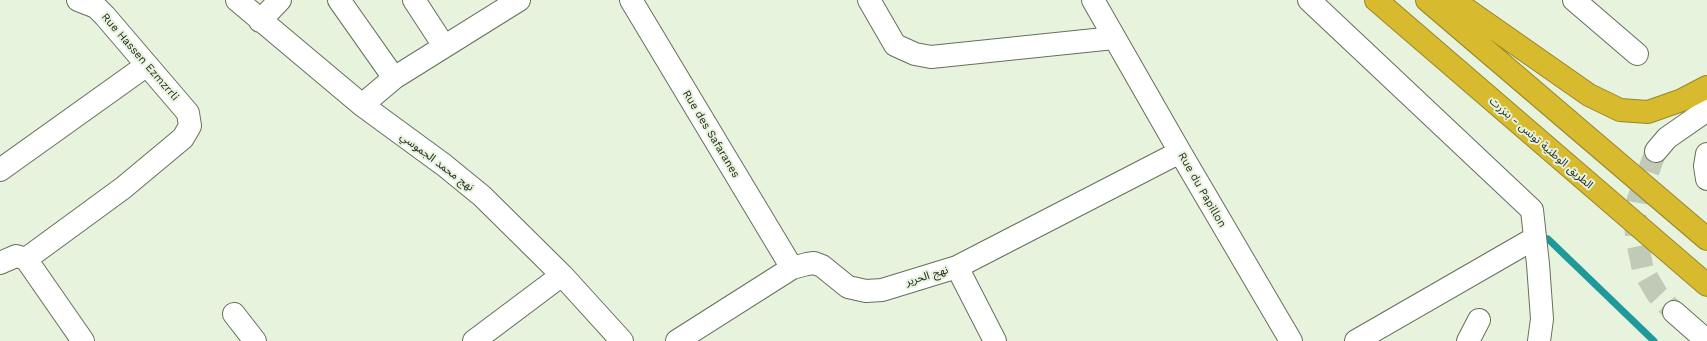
<!DOCTYPE html>
<html>
<head>
<meta charset="utf-8">
<style>
	body { margin:0 }
	canvas { display:block; background:#e7f3dc }
</style>
</head>
<body>
<canvas width="1707" height="341"></canvas>
<script>
const g = document.querySelector('canvas').getContext('2d');
g.lineJoin = 'round';
function poly(rows) {
  const path = new Path2D();
  for (const r of rows) {
    path.moveTo(r[0], r[1]);
    for (let i = 2; i < r.length; i += 2) path.lineTo(r[i], r[i + 1]);
  }
  return path;
}
function strokePath(path, color, width, dash) {
  g.strokeStyle = color;
  g.lineWidth = width;
  g.lineCap = dash ? 'butt' : 'round';
  g.setLineDash(dash || []);
  g.stroke(path);
}
function write(font, color, halo, rows, align = 'center') {
  g.font = font + ' "Work Sans","Noto Sans Arabic",sans-serif';
  g.lineWidth = 4;
  g.setLineDash([]);
  g.textBaseline = 'middle';
  g.strokeStyle = halo;
  g.fillStyle = color;
  for (const [text, x, y, turn = 0] of rows) {
    g.save();
    g.translate(x, y);
    g.rotate((+turn || 0) * Math.PI / 180);
    g.textAlign = isNaN(turn) ? turn : align;
    if (halo) g.strokeText(text, 0, 0);
    g.fillText(text, 0, 0);
    g.restore();
  }
}
strokePath(poly([
	[1548,239,1654,341]
]), '#20999a', 7);
strokePath(poly([
	[1656,151,1638,199,1635,218,1636,236,1643,270,1657,294,1674,312]
]), '#c0cab6', 22, [22, 11]);
const minor = poly([
	[237,0,362,105,444,165,482,196,562,275,622,341],
	[339,0,394,78],
	[414,0,444,46],
	[631,0,792,268],
	[869,0,895,45,915,54,931,57,1114,38],
	[1093,0,1180,152,1291,341],
	[1309,0,1532,210,1538,264,1542,319,1539,341],
	[1574,0,1637,54],
	[260,21,280,0],
	[362,105,394,78,519,0],
	[1656,151,1667,138,1707,110],
	[1707,154,1705,166,1707,179],
	[0,170,147,65],
	[26,259,123,188,183,138,190,126,188,113,105,16,96,7,78,0],
	[0,263,16,256,26,259,83,341],
	[957,267,995,341],
	[1674,312,1707,341],
	[234,314,255,341],
	[474,341,562,275],
	[677,341,792,268,807,264,814,263,822,266,848,287,866,291,882,290,957,267,1180,152],
	[1356,341,1535,238],
	[1468,341,1479,320]
]);
const highway = poly([
	[1376,0,1707,285],
	[1427,0,1707,239],
	[1453,0,1589,95,1620,110,1648,112,1682,100,1707,87]
]);
strokePath(minor, '#65705c', 24);
strokePath(highway, '#988728', 24);
strokePath(minor, '#fff', 22);
strokePath(highway, '#d7ba2d', 22);
write('11px', '#23281f', '#e7f3dc', [
	["Rue Hassen Ezmzrrli",140,57,49],
	["Rue des Safaranes",711,134,59],
	["الطريق الوطنية تونس - بنزرت",1541,143,41],
	["نهج محمد الجموسي",437,162,37],
	["Rue du Papillon",1202,190,60],
	["نهج الحرير",927,276,-17]
]);
</script>
</body>
</html>
